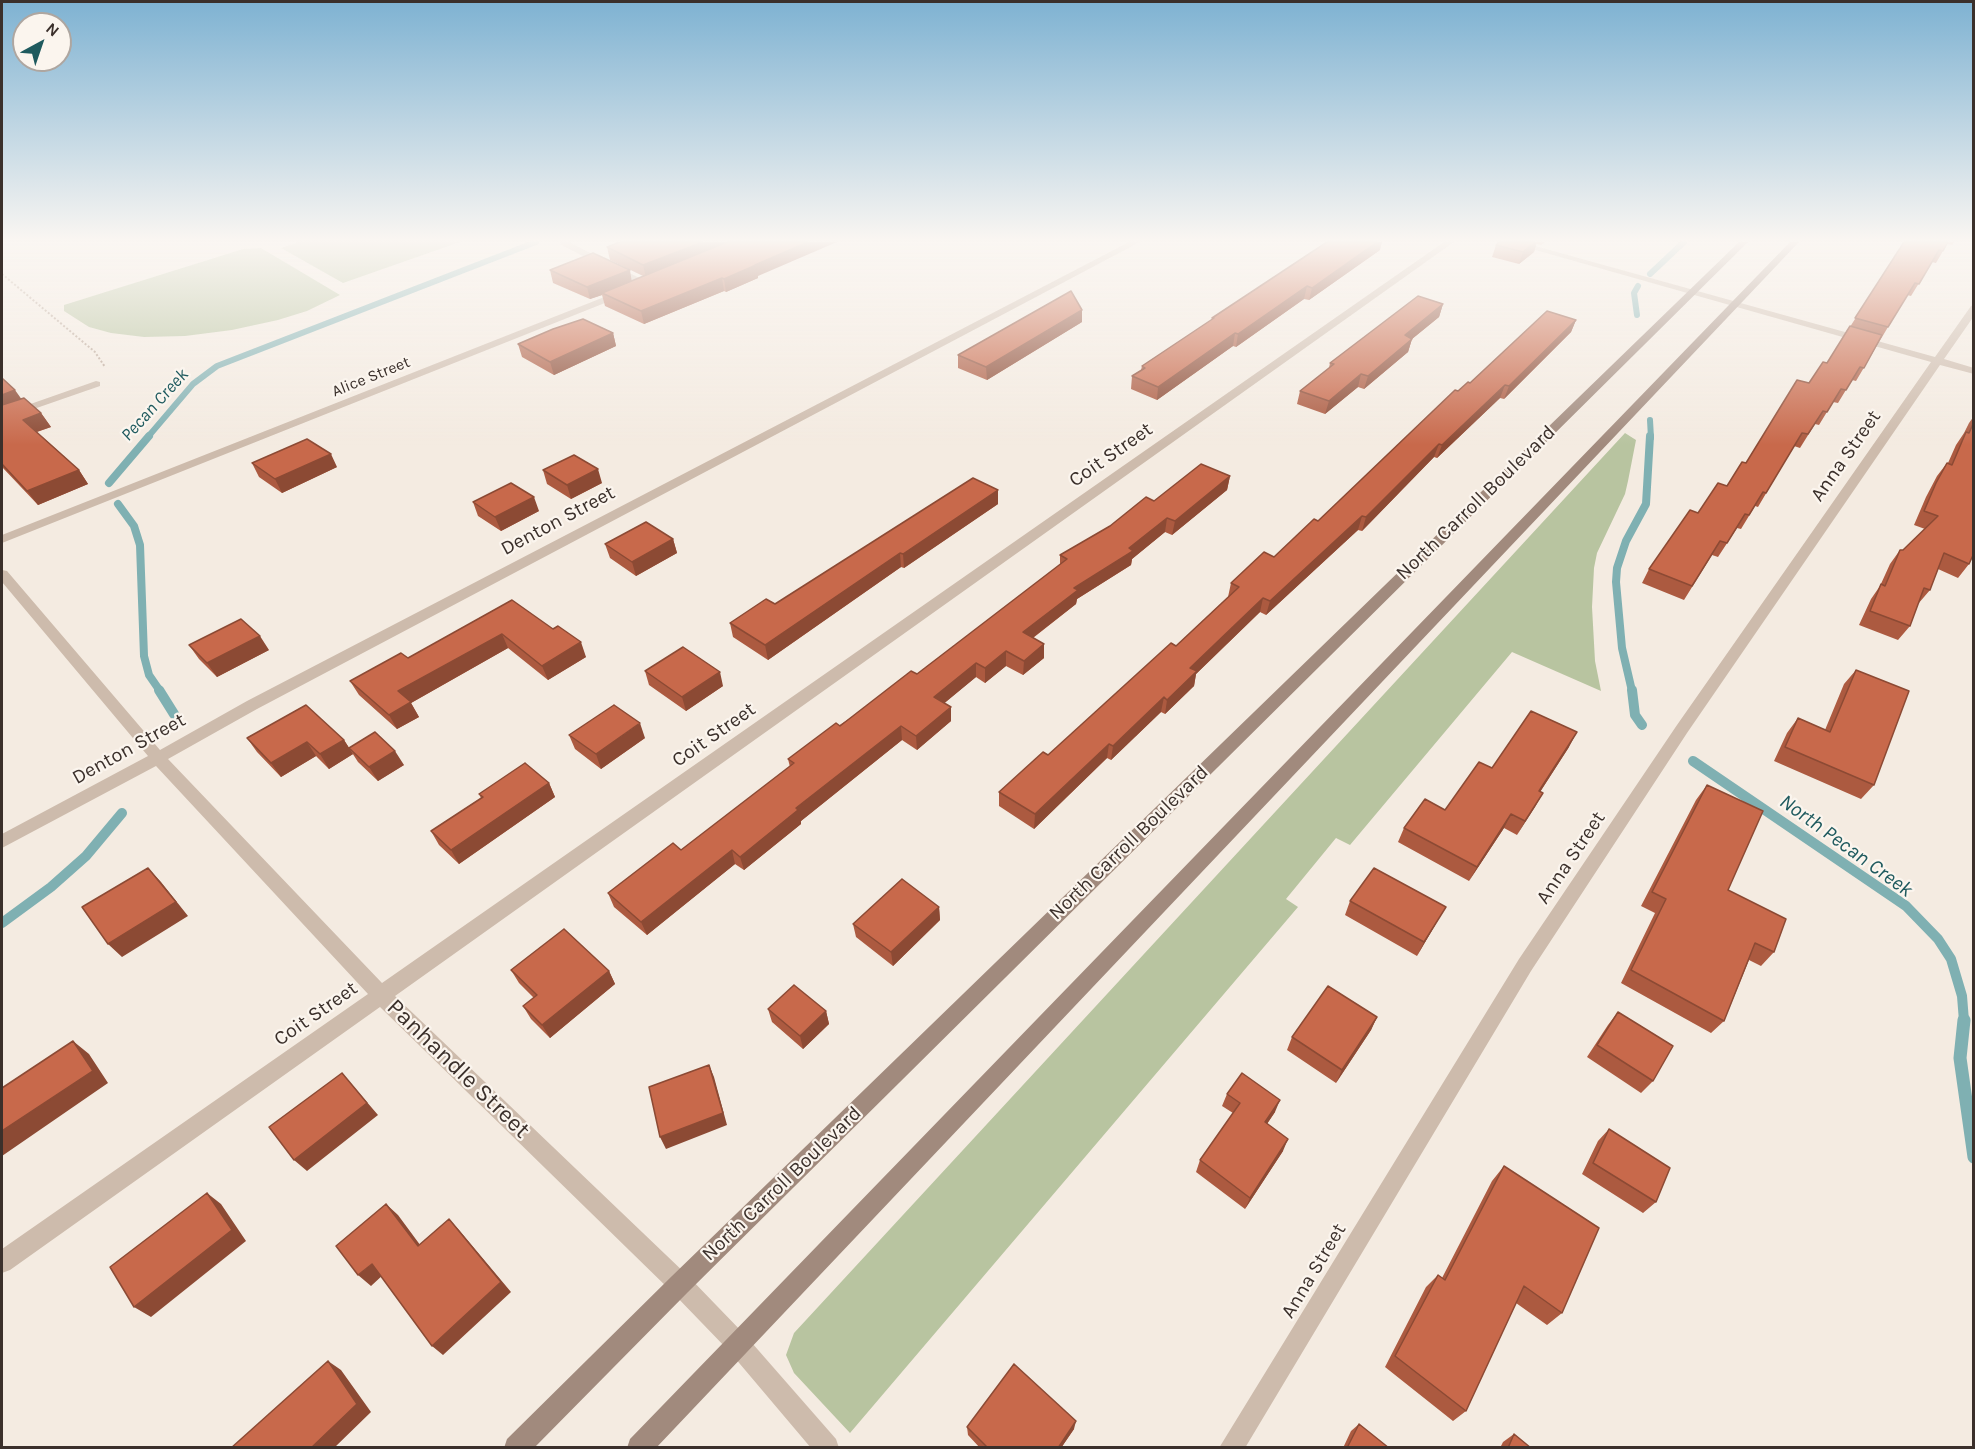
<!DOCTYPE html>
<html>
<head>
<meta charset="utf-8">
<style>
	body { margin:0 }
	#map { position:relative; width:1975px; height:1449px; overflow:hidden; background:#f4ebe1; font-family:Karla,sans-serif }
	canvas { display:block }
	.frame { position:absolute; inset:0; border:3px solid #3b302b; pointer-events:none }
	.north { position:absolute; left:12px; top:12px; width:60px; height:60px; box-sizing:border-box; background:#fbf5ee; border:2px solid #aea6a0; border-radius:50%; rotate:40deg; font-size:16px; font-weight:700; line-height:24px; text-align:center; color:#3b302b }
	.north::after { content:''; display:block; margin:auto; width:21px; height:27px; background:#1f5a5e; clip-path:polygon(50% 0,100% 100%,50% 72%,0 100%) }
</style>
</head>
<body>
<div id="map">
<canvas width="1975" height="1449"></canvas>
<div class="frame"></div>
<div class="north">N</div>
</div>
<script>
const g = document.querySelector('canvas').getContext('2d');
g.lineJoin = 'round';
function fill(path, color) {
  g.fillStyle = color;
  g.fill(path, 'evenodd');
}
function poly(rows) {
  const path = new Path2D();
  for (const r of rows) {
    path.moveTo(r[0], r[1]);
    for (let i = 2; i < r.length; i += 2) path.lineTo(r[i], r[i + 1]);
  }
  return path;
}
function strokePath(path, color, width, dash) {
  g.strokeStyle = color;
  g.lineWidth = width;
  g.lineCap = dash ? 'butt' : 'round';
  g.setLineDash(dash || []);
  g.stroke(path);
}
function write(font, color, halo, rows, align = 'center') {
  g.font = font + ' Karla,sans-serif';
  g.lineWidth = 4.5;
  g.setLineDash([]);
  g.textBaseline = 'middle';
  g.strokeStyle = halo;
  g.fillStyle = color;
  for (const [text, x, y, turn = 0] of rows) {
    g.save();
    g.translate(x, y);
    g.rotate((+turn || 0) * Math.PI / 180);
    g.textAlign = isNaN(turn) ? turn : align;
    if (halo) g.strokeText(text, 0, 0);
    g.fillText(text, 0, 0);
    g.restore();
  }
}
fill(poly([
	[299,242,460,242,343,283,281,248],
	[261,248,340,295,307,311,278,320,232,330,185,336,144,337,111,333,89,327,64,311,64,305,243,249],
	[1625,433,1636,440,1628,481,1625,494,1597,553,1594,568,1592,607,1595,661,1601,691,1512,652,1350,845,1336,838,1286,899,1298,907,850,1433,794,1373,786,1355,794,1333]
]), '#b8c4a0');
strokePath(poly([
	[1650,274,1684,242],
	[1637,315,1634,293,1638,286],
	[1650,420,1651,438],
	[147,438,193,384,217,366,536,242]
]), '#7fb0b2', 6);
strokePath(poly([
	[109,483,149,436],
	[118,504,134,526,140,545,144,656,149,675,160,691],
	[1632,691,1622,648,1616,582,1617,568,1626,541,1646,504,1650,436]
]), '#7fb0b2', 8);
strokePath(poly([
	[159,690,174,714],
	[1632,690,1635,715,1642,725],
	[1693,761,1906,906,1938,939,1951,959,1962,996,1964,1021],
	[2,923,51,887,86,856,122,813]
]), '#7fb0b2', 10);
strokePath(poly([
	[1964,1020,1960,1058,1974,1157]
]), '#7fb0b2', 13);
strokePath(poly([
	[2,274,95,352,105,367]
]), '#b9a596', 2, [2, 2]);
fill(poly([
	[96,381,100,382,100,386,2,420,2,414,96,381]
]), '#cdbbac');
fill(poly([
	[560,242,569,242,651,284,643,286,561,245,560,242],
	[1129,242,1140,242,257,709,168,759,382,983,1444,242,1454,242,395,996,688,1276,745,1335,836,1439,839,1448,811,1448,729,1351,672,1292,380,1007,10,1270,2,1273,2,1249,368,994,156,766,2,848,2,834,148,756,2,582,2,570,7,571,160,750,247,701,1129,242],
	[1507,242,1521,242,1935,357,1971,306,1974,305,1974,316,1944,359,1974,368,1974,374,1940,365,1687,733,1531,971,1245,1448,1219,1448,1519,959,1677,725,1931,362,1507,242],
	[622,290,627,293,625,295,2,543,2,535,622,290]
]), '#cdbbac');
fill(poly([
	[1739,242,1748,242,688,1292,534,1448,504,1448,507,1439,672,1276,1739,242],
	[1790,242,1799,242,656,1448,627,1448,630,1439,1790,242]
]), '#a18a7d');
fill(poly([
	[1499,242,1545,242,1541,245,1536,244,1534,252,1519,264,1492,257,1496,245],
	[1904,242,1954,242,1952,245,1947,244,1936,263,1932,262,1911,296,1907,295,1856,381,1852,380,1838,403,1833,402,1819,425,1815,424,1800,448,1794,446,1758,507,1755,506,1741,529,1737,528,1718,557,1712,555,1684,600,1642,583,1649,569,1698,513,1727,486,1746,463,1809,383,1827,363],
	[607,247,758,276,758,278,726,292,724,291,644,324,605,306,602,295,590,299,553,283,550,270,632,281,643,276,610,260],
	[1380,250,1309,300,1304,299,1236,347,1233,346,1157,400,1131,389,1132,376,1141,370,1142,366,1212,320,1212,318],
	[1443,304,1439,317,1412,339,1408,352,1364,389,1358,387,1325,414,1297,404,1300,391,1329,368,1330,363],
	[1576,320,1571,332,1504,399,1500,398,1437,458,1434,457,1362,531,1358,530,1266,615,1260,612,1196,674,1194,686,1165,714,1161,712,1111,760,1107,758,1034,829,999,806,999,792,1048,755,1176,646,1228,597,1231,583,1274,557,1318,521,1458,391],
	[1082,322,987,380,958,368,958,355],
	[613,333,616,346,554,375,522,357,518,344],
	[2,378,21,399,41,413,51,427,37,432,79,470,88,484,38,505,2,467],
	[1974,416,1974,553,1969,564,1958,578,1938,569,1930,590,1918,604,1910,626,1898,640,1859,625,1871,599,1880,586,1890,564,1900,550,1903,550,1925,529,1914,525,1926,497,1937,476,1947,463,1948,463,1956,445,1964,433,1969,423],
	[252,463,337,467,282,493,259,477],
	[543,470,602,483,571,499,547,484],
	[1230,476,1227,490,1172,535,1165,532,1132,559,1131,565,1077,599,1076,604,1033,638,1044,644,1044,658,1023,675,1006,666,985,683,976,677,944,703,951,721,917,750,902,740,801,821,801,824,744,870,735,864,647,935,614,907,608,893,681,850,790,767,788,759,917,674,1060,565,1060,555,1154,501],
	[998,490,998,504,904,568,901,567,768,660,733,637,730,623,775,604],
	[473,502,539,511,501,531,478,516],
	[673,539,677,553,636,576,610,558,605,544],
	[512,600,586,657,548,680,508,648,411,703,419,717,397,729,359,695,350,681,408,658],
	[189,645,269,650,217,677,199,659],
	[1856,670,1874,785,1861,799,1774,761,1787,733,1798,718,1825,730,1844,684],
	[645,671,723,686,686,711,649,685],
	[569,735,645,738,601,769,575,749],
	[247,738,344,740,353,754,329,769,316,756,281,777,257,752],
	[1569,747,1540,792,1543,793,1517,835,1504,828,1469,881,1398,842,1404,828,1445,810,1492,768],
	[349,748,404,765,378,781,358,762],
	[549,783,555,797,459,864,439,845,431,831,481,798,479,794],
	[1707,785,1728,890,1774,952,1761,966,1749,960,1724,1021,1711,1033,1621,983,1655,913,1641,906,1696,800],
	[1350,901,1438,920,1417,956,1345,915],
	[939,907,940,920,893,966,856,937,853,924],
	[511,970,609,971,615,984,550,1038,531,1019,523,1006,534,998,519,983],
	[768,1009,826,1011,829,1024,803,1049,772,1022],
	[1618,1012,1653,1081,1641,1093,1587,1057,1608,1025],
	[1377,1017,1371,1030,1336,1083,1287,1050,1292,1037],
	[1227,1094,1275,1112,1267,1124,1283,1151,1245,1209,1196,1172,1200,1160,1233,1113,1222,1106],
	[1609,1129,1656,1202,1643,1213,1582,1174,1598,1141],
	[1504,1166,1562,1313,1547,1325,1516,1303,1466,1411,1453,1421,1385,1367,1426,1287,1438,1275,1442,1278,1492,1181],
	[1359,1424,1389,1448,1343,1448,1351,1431],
	[967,1427,1074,1429,1061,1448,980,1448,968,1435],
	[1514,1434,1531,1448,1500,1448,1503,1442]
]), '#ac5a40');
fill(poly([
	[703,242,736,242,646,278,643,265],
	[808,242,837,242,758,276,758,278,726,292,724,279,755,265],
	[1377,242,1382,242,1380,250,1309,300,1312,288],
	[1535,242,1537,242,1534,252,1519,264,1523,252],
	[630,270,632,283,602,293,602,295,590,299,587,287],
	[722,278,724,291,644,324,641,311],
	[1307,286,1304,299,1236,347,1238,334],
	[1443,304,1439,317,1412,339,1408,352,1364,389,1368,376,1405,335],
	[1082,310,1082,322,987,380,986,367],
	[1576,320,1571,332,1504,399,1509,386],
	[613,333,616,346,554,375,550,362],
	[1235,333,1233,346,1157,400,1158,387],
	[1361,374,1358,387,1325,414,1329,401],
	[1505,385,1500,398,1437,458,1442,445],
	[15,390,25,404,2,412,2,395],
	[41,413,51,427,33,433,23,420],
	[1439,444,1434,457,1362,531,1366,517],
	[331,454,337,467,282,493,275,479],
	[598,469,602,483,571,499,567,485],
	[79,470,88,484,38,505,27,491],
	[1230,476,1227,490,1172,535,1175,521],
	[998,490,998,504,904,568,903,554],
	[534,497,539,511,501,531,495,517],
	[1362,516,1358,530,1266,615,1270,601],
	[1167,518,1165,532,1132,559,1131,565,1077,599,1076,604,1022,646,1023,632,1074,588,1129,548],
	[673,539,677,553,636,576,632,562],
	[900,553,901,567,768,660,765,645],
	[1263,598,1260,612,1196,674,1194,686,1165,714,1167,700,1190,668],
	[502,634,508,648,411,703,419,717,397,729,389,715,398,691],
	[260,636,269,650,217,677,207,663],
	[581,642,586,657,548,680,542,666],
	[1044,644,1044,658,1023,675,1024,661],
	[1006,651,1006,666,985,683,985,668],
	[976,663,976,677,935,711,934,697],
	[720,672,723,686,686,711,682,697],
	[1164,697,1161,712,1111,760,1113,746],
	[951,707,951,721,917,750,916,736],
	[640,723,645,738,601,769,596,754],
	[901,726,902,740,801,821,801,824,744,870,740,857,796,808],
	[1577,732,1569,747,1531,806,1539,791],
	[344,740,353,754,329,769,320,754],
	[307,742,316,756,281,777,271,763],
	[1109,744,1107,758,1034,829,1035,814],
	[395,751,404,765,378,781,369,767],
	[549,783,555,797,459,864,451,850],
	[1543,793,1535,807,1517,835,1525,821],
	[1511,814,1504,828,1469,881,1477,867],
	[732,850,735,864,647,935,641,922],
	[148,868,161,882,188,916,122,957,108,944],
	[939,907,940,920,893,966,891,952],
	[1446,907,1438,920,1417,956,1424,942],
	[609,971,615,984,550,1038,542,1025],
	[826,1011,829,1024,803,1049,800,1036],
	[1377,1017,1371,1030,1336,1083,1342,1070],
	[73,1041,89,1054,108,1083,2,1156,2,1131],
	[709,1065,714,1077,727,1125,666,1149,660,1137],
	[342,1073,378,1115,307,1171,294,1160],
	[1280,1100,1275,1112,1260,1134,1265,1122],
	[1288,1139,1283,1151,1245,1209,1250,1198],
	[207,1193,221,1204,246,1241,151,1317,134,1307],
	[386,1204,398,1215,429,1257,418,1246],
	[449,1219,459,1230,511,1292,443,1355,432,1346],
	[372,1264,384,1274,371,1286,358,1275],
	[328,1361,341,1370,371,1412,334,1448,311,1448],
	[1076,1421,1074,1429,1061,1448,1058,1448]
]), '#8c4a34');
const building = poly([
	[620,242,703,242,643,265,607,247,620,242],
	[727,242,808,242,755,265,756,265,724,279,722,278,641,311,602,293,727,242],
	[1327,242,1377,242,1312,288,1307,286,1238,334,1235,333,1158,387,1132,376,1145,368,1142,366,1214,318,1212,318,1327,242],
	[1499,242,1535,242,1523,252,1496,245,1499,242],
	[1904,242,1948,242,1943,251,1939,250,1919,284,1915,283,1888,327,1855,318,1904,242],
	[593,253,630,270,587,287,550,270,593,253],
	[1071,291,1082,310,986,367,958,355,1071,291],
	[1418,296,1443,304,1405,335,1412,339,1368,376,1361,374,1329,401,1300,391,1334,364,1330,363,1418,296],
	[1547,311,1576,320,1509,386,1505,385,1442,445,1439,444,1366,517,1362,516,1270,601,1263,598,1190,668,1197,671,1167,700,1164,697,1113,746,1109,744,1035,814,999,792,1043,752,1048,755,1171,643,1176,646,1239,587,1231,583,1264,552,1274,557,1314,519,1318,521,1455,390,1458,391,1468,382,1470,383,1547,311],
	[583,319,613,333,550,362,518,344,553,329,583,319],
	[1850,326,1882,335,1864,368,1860,367,1846,390,1841,389,1827,412,1823,411,1808,434,1802,433,1766,493,1763,492,1749,515,1745,514,1727,543,1720,541,1692,586,1649,569,1690,510,1698,513,1718,483,1727,486,1742,462,1746,463,1797,380,1809,383,1823,362,1827,363,1850,326],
	[2,378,15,390,2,395,2,378],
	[24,398,41,413,23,420,79,470,27,491,2,464,2,405,24,398],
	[1974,422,1974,553,1969,564,1944,553,1930,590,1924,588,1910,626,1870,611,1881,584,1885,586,1900,550,1903,550,1938,516,1924,511,1936,483,1947,463,1952,465,1966,432,1969,433,1974,422],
	[307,439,331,454,275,479,252,463,307,439],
	[574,455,598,469,567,485,543,470,574,455],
	[1201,464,1230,476,1175,521,1167,518,1129,548,1133,551,1074,588,1078,590,1023,632,1044,644,1024,661,1006,651,985,668,976,663,934,697,951,707,916,736,901,726,796,808,798,810,740,857,732,850,641,922,608,893,673,843,681,850,794,763,788,759,836,723,840,726,911,671,917,674,1067,559,1060,555,1110,526,1146,497,1154,501,1201,464],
	[973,478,998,490,903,554,900,553,765,645,730,623,766,599,775,604,973,478],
	[511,483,534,497,495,517,473,502,511,483],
	[646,522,673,539,632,562,605,544,646,522],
	[512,600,553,629,558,626,581,642,542,666,502,634,398,691,411,702,389,715,350,681,401,653,408,658,512,600],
	[241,619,260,636,207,663,189,645,241,619],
	[683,647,720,672,682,697,645,671,683,647],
	[1856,670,1909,691,1874,785,1785,747,1798,718,1830,732,1856,670],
	[306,705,344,740,320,754,307,742,271,763,247,738,306,705],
	[614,705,640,723,596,754,569,735,614,705],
	[1531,711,1577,732,1539,791,1543,793,1525,821,1511,814,1477,867,1404,828,1425,799,1445,810,1479,762,1492,768,1531,711],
	[375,732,395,751,369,767,349,748,375,732],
	[525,763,549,783,451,850,431,831,483,797,479,794,525,763],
	[1707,785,1763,811,1728,890,1786,919,1774,952,1755,943,1724,1021,1631,970,1666,899,1652,892,1707,785],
	[148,868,176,902,108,944,82,907,148,868],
	[1374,868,1446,907,1424,942,1350,901,1374,868],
	[902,879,939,907,891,952,853,924,902,879],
	[564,929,609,971,542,1025,523,1006,537,995,511,970,564,929],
	[794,985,826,1011,800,1036,768,1009,794,985],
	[1328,986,1377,1017,1342,1070,1292,1037,1328,986],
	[1618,1012,1673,1046,1653,1081,1597,1045,1618,1012],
	[73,1041,93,1071,2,1131,2,1088,73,1041],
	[709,1065,723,1113,660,1137,649,1087,709,1065],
	[342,1073,367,1103,294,1160,269,1127,342,1073],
	[1242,1073,1280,1100,1265,1122,1288,1139,1250,1198,1200,1160,1240,1103,1227,1094,1242,1073],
	[1609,1129,1670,1168,1656,1202,1593,1163,1609,1129],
	[1504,1166,1599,1228,1562,1313,1524,1286,1466,1411,1395,1356,1438,1275,1445,1280,1504,1166],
	[207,1193,232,1230,134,1307,110,1267,207,1193],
	[386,1204,418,1246,449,1219,501,1282,432,1346,372,1264,358,1275,336,1246,386,1204],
	[328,1361,357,1404,311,1448,231,1448,328,1361],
	[1014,1364,1076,1421,1058,1448,988,1448,967,1427,1014,1364],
	[1359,1424,1389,1448,1347,1448,1359,1424],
	[1514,1434,1531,1448,1508,1448,1514,1434]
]);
fill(building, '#c8694b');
strokePath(building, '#8c4a34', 1.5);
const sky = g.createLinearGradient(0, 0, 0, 445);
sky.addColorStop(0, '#7eb2d2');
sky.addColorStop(0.54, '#faf6f2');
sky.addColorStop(1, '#faf6f200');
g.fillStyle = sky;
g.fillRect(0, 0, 1975, 445);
write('16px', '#3b302b', '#fbf5ee', [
	["Alice Street",371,377,-22]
]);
write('italic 18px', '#1f5a5e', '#fbf5ee', [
	["Pecan Creek",155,405,-48]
]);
write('20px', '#3b302b', '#fbf5ee', [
	["Coit Street",1111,455,-35],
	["Anna Street",1846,456,-55],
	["North Carroll Boulevard",1476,503,-44],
	["Denton Street",558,521,-28],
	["Coit Street",714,735,-35],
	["Denton Street",129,749,-29],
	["North Carroll Boulevard",1129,843,-44],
	["Anna Street",1571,858,-56],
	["Coit Street",316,1014,-35],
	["North Carroll Boulevard",782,1184,-44],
	["Anna Street",1314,1271,-59]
]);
write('italic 21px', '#1f5a5e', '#fbf5ee', [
	["North Pecan Creek",1846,846,36]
]);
write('24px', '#3b302b', '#fbf5ee', [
	["Panhandle Street",458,1069,44]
]);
</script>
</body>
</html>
